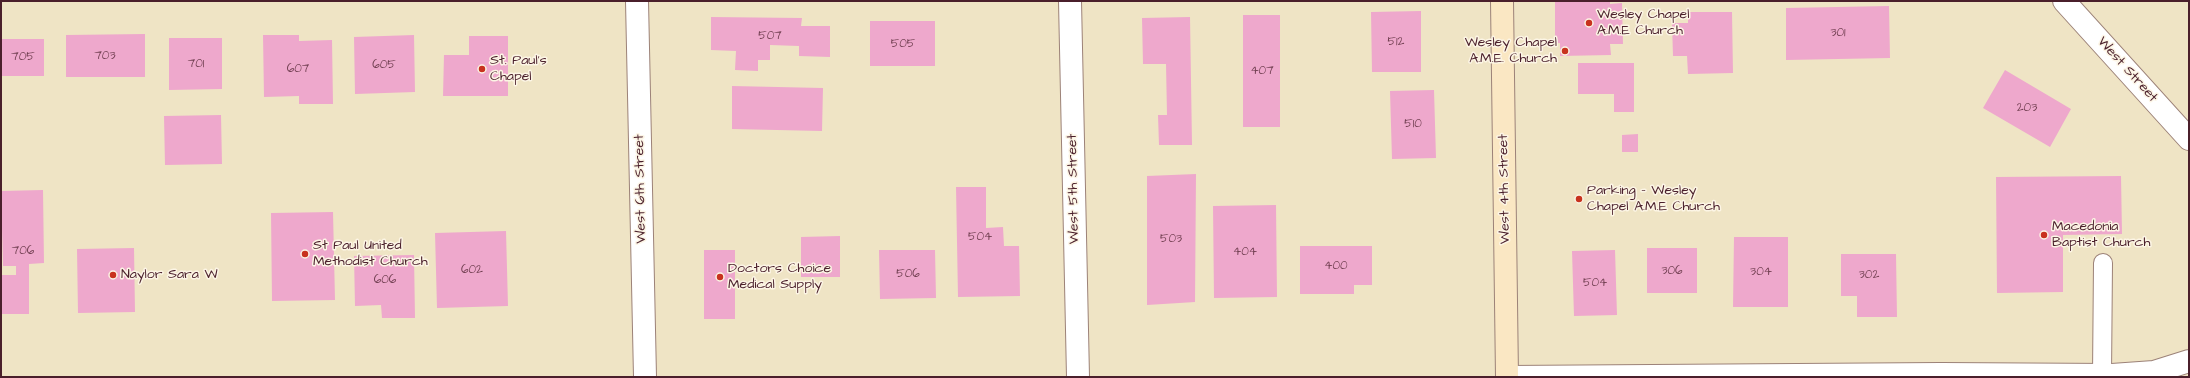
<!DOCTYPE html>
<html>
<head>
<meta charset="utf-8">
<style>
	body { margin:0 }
	#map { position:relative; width:2190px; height:378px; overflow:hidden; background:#efe4c5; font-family:"Architects Daughter",sans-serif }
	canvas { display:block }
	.frame { position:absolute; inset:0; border:2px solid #4a1f2b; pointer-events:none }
</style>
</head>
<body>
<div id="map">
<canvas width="2190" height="378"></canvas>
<div class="frame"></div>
</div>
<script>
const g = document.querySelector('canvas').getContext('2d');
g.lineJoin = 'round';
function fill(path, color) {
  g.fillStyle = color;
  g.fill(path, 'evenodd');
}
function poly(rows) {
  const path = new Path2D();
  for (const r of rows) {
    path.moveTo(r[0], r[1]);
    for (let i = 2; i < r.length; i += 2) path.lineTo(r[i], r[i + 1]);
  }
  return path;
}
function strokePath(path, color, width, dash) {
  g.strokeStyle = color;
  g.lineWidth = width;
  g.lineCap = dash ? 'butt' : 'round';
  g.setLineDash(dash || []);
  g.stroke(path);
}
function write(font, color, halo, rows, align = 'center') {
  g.font = font + ' "Architects Daughter",sans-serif';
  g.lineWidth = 3;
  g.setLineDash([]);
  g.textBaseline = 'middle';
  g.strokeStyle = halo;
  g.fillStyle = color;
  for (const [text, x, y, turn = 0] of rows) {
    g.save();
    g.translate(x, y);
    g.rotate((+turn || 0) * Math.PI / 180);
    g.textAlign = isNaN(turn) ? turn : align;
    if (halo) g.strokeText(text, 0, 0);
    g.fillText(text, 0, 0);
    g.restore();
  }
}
fill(poly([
	[1555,1,1610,1,1610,4,1622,3,1623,44,1610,44,1611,55,1560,56,1560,43,1555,43],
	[1889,6,1890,58,1786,60,1786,8],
	[1421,11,1421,72,1372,72,1371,12],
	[1688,12,1732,12,1733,73,1688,74,1687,56,1673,56,1672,23,1688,23],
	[1243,15,1280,15,1280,127,1243,127],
	[711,17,802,18,801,26,830,26,830,57,799,56,799,46,770,45,770,60,758,60,758,71,735,70,736,51,711,50],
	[1190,17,1192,145,1159,145,1158,115,1167,115,1166,64,1143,64,1142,18],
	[870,21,935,21,935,66,870,66],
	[145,34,145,77,66,77,66,35],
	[263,35,299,35,299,41,332,40,333,104,299,104,299,96,264,97],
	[414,35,415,92,355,94,354,37],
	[469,36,508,36,508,96,443,96,444,55,469,55],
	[169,38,222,38,222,89,169,90],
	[1,39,44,39,44,76,1,76],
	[1578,63,1634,63,1634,112,1614,112,1614,94,1578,94],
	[2005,70,2071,109,2050,147,1983,108],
	[732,86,823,88,822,131,732,129],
	[1434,90,1436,158,1392,159,1390,91],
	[221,115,222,164,165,165,164,116],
	[1638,134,1638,152,1622,152,1622,135],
	[1196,174,1195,302,1147,305,1147,176],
	[2121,176,2122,234,2063,235,2063,292,1997,293,1996,177],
	[956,187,986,187,986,228,1003,227,1004,246,1019,246,1020,296,958,297],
	[43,190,44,263,29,264,29,314,1,314,1,275,16,275,16,266,3,266,1,191],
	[1276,205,1277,297,1214,298,1213,206],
	[333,212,335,300,272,301,271,213],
	[506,231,508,306,437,308,435,233],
	[840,236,840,277,801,277,801,237],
	[1734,237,1788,237,1788,307,1733,307],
	[1300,246,1372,246,1372,285,1354,285,1354,294,1300,294],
	[134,248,135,312,78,313,77,249],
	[1647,248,1697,248,1697,293,1647,293],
	[704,250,735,250,735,319,704,319],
	[879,250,935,250,936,298,880,299],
	[1615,250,1617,315,1574,316,1572,251],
	[1841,254,1896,254,1897,317,1857,317,1857,296,1841,296],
	[414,255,415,318,382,318,381,305,355,306,354,256]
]), '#eea8cc');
const lane = poly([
	[2102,375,2103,263]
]);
const street = poly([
	[637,1,645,377],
	[1070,1,1078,377],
	[2064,1,2189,139],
	[1507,377,1941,374,2112,375,2154,372,2189,361]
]);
const secondary = poly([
	[1502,1,1507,377]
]);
strokePath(lane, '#9c8278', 20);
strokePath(street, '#9c8278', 24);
strokePath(secondary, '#9c8278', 24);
strokePath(lane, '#fff', 18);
strokePath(street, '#fff', 22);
strokePath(secondary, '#fae7c3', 22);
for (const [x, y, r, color] of [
	[1589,23,4,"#c8321e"],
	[1565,51,4,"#c8321e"],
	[482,69,4,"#c8321e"],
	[1579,199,4,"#c8321e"],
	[2044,235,4,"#c8321e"],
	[305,254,4,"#c8321e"],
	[113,275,4,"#c8321e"],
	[720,277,4,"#c8321e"]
]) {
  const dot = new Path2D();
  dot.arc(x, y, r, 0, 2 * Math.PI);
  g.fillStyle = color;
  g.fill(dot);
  strokePath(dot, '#fcf5e5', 1.5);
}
write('12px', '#734153', null, [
	["301",1838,33],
	["507",770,36],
	["512",1396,42],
	["505",903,44],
	["703",105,56],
	["705",23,57],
	["701",196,64],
	["605",384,65],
	["607",298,69],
	["407",1262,71],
	["203",2027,108],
	["510",1413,124],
	["504",980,237],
	["503",1171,239],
	["706",23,251],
	["404",1245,252],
	["400",1336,266],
	["602",472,270],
	["306",1672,271],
	["304",1761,272],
	["506",908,274],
	["302",1869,275],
	["606",385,280],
	["504",1595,283]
]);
write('14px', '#4a1f2b', '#fcf5e5', [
	["Wesley Chapel",1597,15],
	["A.M.E Church",1597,31],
	["Wesley Chapel",1557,43,"right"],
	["A.M.E. Church",1557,59,"right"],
	["St. Paul's",490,61],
	["Chapel",490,77],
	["Parking - Wesley",1587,191],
	["Chapel A.M.E Church",1587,207],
	["Macedonia",2052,227],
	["Baptist Church",2052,243],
	["St Paul United",313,246],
	["Methodist Church",313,262],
	["Doctors Choice",728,269],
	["Medical Supply",728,285],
	["Naylor Sara W",121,275]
], 'left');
write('14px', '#4a1f2b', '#fcf5e5', [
	["West Street",2127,70,48],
	["West 6th Street",641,189,-91],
	["West 5th Street",1074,189,-91],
	["West 4th Street",1505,189,-91]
]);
</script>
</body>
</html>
